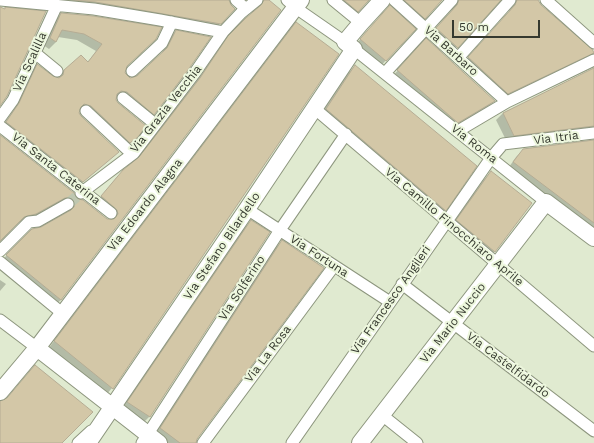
<!DOCTYPE html>
<html>
<head>
<meta charset="utf-8">
<style>
	body { margin:0 }
	#map { position:relative; width:594px; height:443px; overflow:hidden; background:#e0ead0; font-family:"Work Sans",sans-serif }
	canvas { display:block }
	.scale { position:absolute; left:452px; top:20px; width:88px; height:18px; box-sizing:border-box; border:2px solid #35392f; border-top:0; padding-left:5px; font-size:12px; line-height:14px; white-space:nowrap; color:#35392f; -webkit-text-stroke:3px #edf7dd; paint-order:stroke }
</style>
</head>
<body>
<div id="map">
<canvas width="594" height="443"></canvas>
<div class="scale">50 m</div>
</div>
<script>
const g = document.querySelector('canvas').getContext('2d');
g.lineJoin = 'round';
function fill(path, color) {
  g.fillStyle = color;
  g.fill(path, 'evenodd');
}
function poly(rows) {
  const path = new Path2D();
  for (const r of rows) {
    path.moveTo(r[0], r[1]);
    for (let i = 2; i < r.length; i += 2) path.lineTo(r[i], r[i + 1]);
  }
  return path;
}
function strokePath(path, color, width, dash) {
  g.strokeStyle = color;
  g.lineWidth = width;
  g.lineCap = dash ? 'butt' : 'round';
  g.setLineDash(dash || []);
  g.stroke(path);
}
function write(font, color, halo, rows, align = 'center') {
  g.font = font + ' "Work Sans",sans-serif';
  g.lineWidth = 4;
  g.setLineDash([]);
  g.textBaseline = 'middle';
  g.strokeStyle = halo;
  g.fillStyle = color;
  for (const [text, x, y, turn = 0] of rows) {
    g.save();
    g.translate(x, y);
    g.rotate((+turn || 0) * Math.PI / 180);
    g.textAlign = isNaN(turn) ? turn : align;
    if (halo) g.strokeText(text, 0, 0);
    g.fillText(text, 0, 0);
    g.restore();
  }
}
fill(poly([
	[0,0,230,0,228,2,234,9,213,31],
	[249,0,268,0,61,300,54,306,0,262,33,230,42,228,69,212,65,205,28,221,16,223,0,240,0,135,74,197,107,220,111,220,111,217,95,204,116,178,136,161,193,86,222,45,246,19,256,11,257,7,255,2],
	[325,0,369,0,351,18,330,1],
	[389,0,442,0,418,25],
	[447,0,500,0,450,54,429,36,452,10,452,5],
	[502,0,535,0,594,54,588,60,501,100,462,65,509,13,510,6,507,1],
	[384,12,386,60,381,66,356,44],
	[61,14,93,17,124,68,126,76,133,79,137,77,161,55,169,38,176,31,154,114,147,121,120,99,116,98,115,100,137,136,123,149,84,112,79,111,80,117,118,152,76,188,0,129,13,111,31,72,37,65,52,77,57,78,64,70,87,63,96,51,77,40,58,37,56,42,49,49,43,45,54,21],
	[296,24,338,54,112,388,106,395,48,349,289,31],
	[419,47,494,101,487,108,451,129,391,78],
	[594,65,594,235,507,170,516,157,523,150,594,141,593,135,507,142,496,120,503,113,594,69],
	[355,66,476,166,445,210,438,217,319,116,348,73],
	[491,172,530,203,494,252,487,259,450,227,484,179],
	[251,221,150,416,143,423,121,409,244,228],
	[282,241,194,443,164,443,154,435,275,248],
	[0,280,6,284,0,291]
]), '#0003');
const building = poly([
	[73,0,229,0,231,5,235,9,221,24,95,2,73,0],
	[264,0,269,0,281,10,61,300,6,255,32,229,41,227,71,210,74,207,75,204,71,198,65,198,36,214,24,217,0,241,0,135,74,193,75,197,78,199,83,200,107,219,114,219,118,214,117,210,101,196,123,170,139,157,200,78,228,36,246,18,261,5,264,0],
	[344,0,369,0,358,12,344,0],
	[404,0,442,0,425,19,404,0],
	[459,0,501,0,458,48,436,28,457,5,459,0],
	[517,0,538,0,541,5,592,49,594,53,508,94,468,57,515,5,517,0],
	[390,5,416,29,386,61,360,39,390,5],
	[0,7,5,9,5,7,46,11,7,96,0,106,0,7],
	[61,13,93,16,162,27,156,39,127,66,125,73,130,78,137,76,167,48,176,30,211,37,188,70,154,115,127,92,121,91,117,94,116,100,118,103,146,126,138,137,130,143,91,106,84,104,81,107,79,113,81,116,119,152,83,182,6,122,19,103,37,64,53,76,59,78,63,75,64,70,81,55,88,62,102,44,84,34,62,30,56,42,50,38,61,13],
	[296,22,339,54,113,389,54,341,296,22],
	[426,38,453,63,495,101,458,123,397,70,426,38],
	[355,65,477,166,446,211,326,109,355,65],
	[594,68,594,126,514,136,503,113,594,68],
	[594,140,594,223,513,162,523,149,594,140],
	[491,171,532,203,495,252,456,220,491,171],
	[251,220,270,232,150,417,127,402,251,220],
	[282,240,324,268,197,439,196,443,180,443,160,428,282,240],
	[35,365,93,412,62,443,0,443,0,401,7,398,35,365]
]);
fill(building, '#d3c7a7');
strokePath(building, '#b5ac94', 1);
strokePath(poly([
	[68,204,81,193]
]), '#bec7b0', 11, [11, 5.5]);
const street = poly([
	[0,0,94,9,160,20,223,32,241,13,257,0],
	[236,0,246,9],
	[287,0,296,8,345,42],
	[333,0,361,23],
	[394,0,507,102],
	[546,0,594,43],
	[354,49,546,202],
	[35,53,57,71],
	[458,58,510,0],
	[132,71,162,43,172,22],
	[385,73,452,0],
	[123,98,155,124],
	[314,108,594,346],
	[86,111,132,154],
	[0,118,13,100,57,5],
	[0,126,111,213],
	[458,131,507,102,594,60],
	[81,193,134,153,194,74,223,32],
	[247,209,390,302],
	[0,251,29,222,38,221,68,204],
	[0,262,62,313],
	[402,284,594,431],
	[0,320,37,348],
	[382,415,417,443],
	[78,443,91,431],
	[142,443,280,230,346,134],
	[203,443,334,266],
	[292,443,491,158,503,144,594,133]
]);
const secondary = poly([
	[37,348,159,443],
	[0,392,37,348,301,0],
	[88,443,247,209,354,49,345,42,361,23,382,0],
	[360,443,546,202,594,238]
]);
strokePath(street, '#8d967e', 13);
strokePath(secondary, '#8d967e', 18);
strokePath(street, '#fff', 11);
strokePath(secondary, '#fff', 16);
write('12px', '#35392f', '#edf7dd', [
	["Via Barbaro",451,51,42],
	["Via Scalilla",30,62,-65],
	["Via Grazia Vecchia",166,109,-52],
	["Via Itria",556,138,-7],
	["Via Roma",474,144,38],
	["Via Santa Caterina",56,169,38],
	["Via Edoardo Alagna",145,205,-52],
	["Via Camillo Finocchiaro Aprile",454,227,40],
	["Via Stefano Bilardello",222,246,-56],
	["Via Fortuna",319,256,33],
	["Via Solferino",242,288,-57],
	["Via Francesco Angileri",391,300,-55],
	["Via Mario Nuccio",453,323,-52],
	["Via La Rosa",268,354,-53],
	["Via Castelfidardo",508,365,37]
]);
</script>
</body>
</html>
